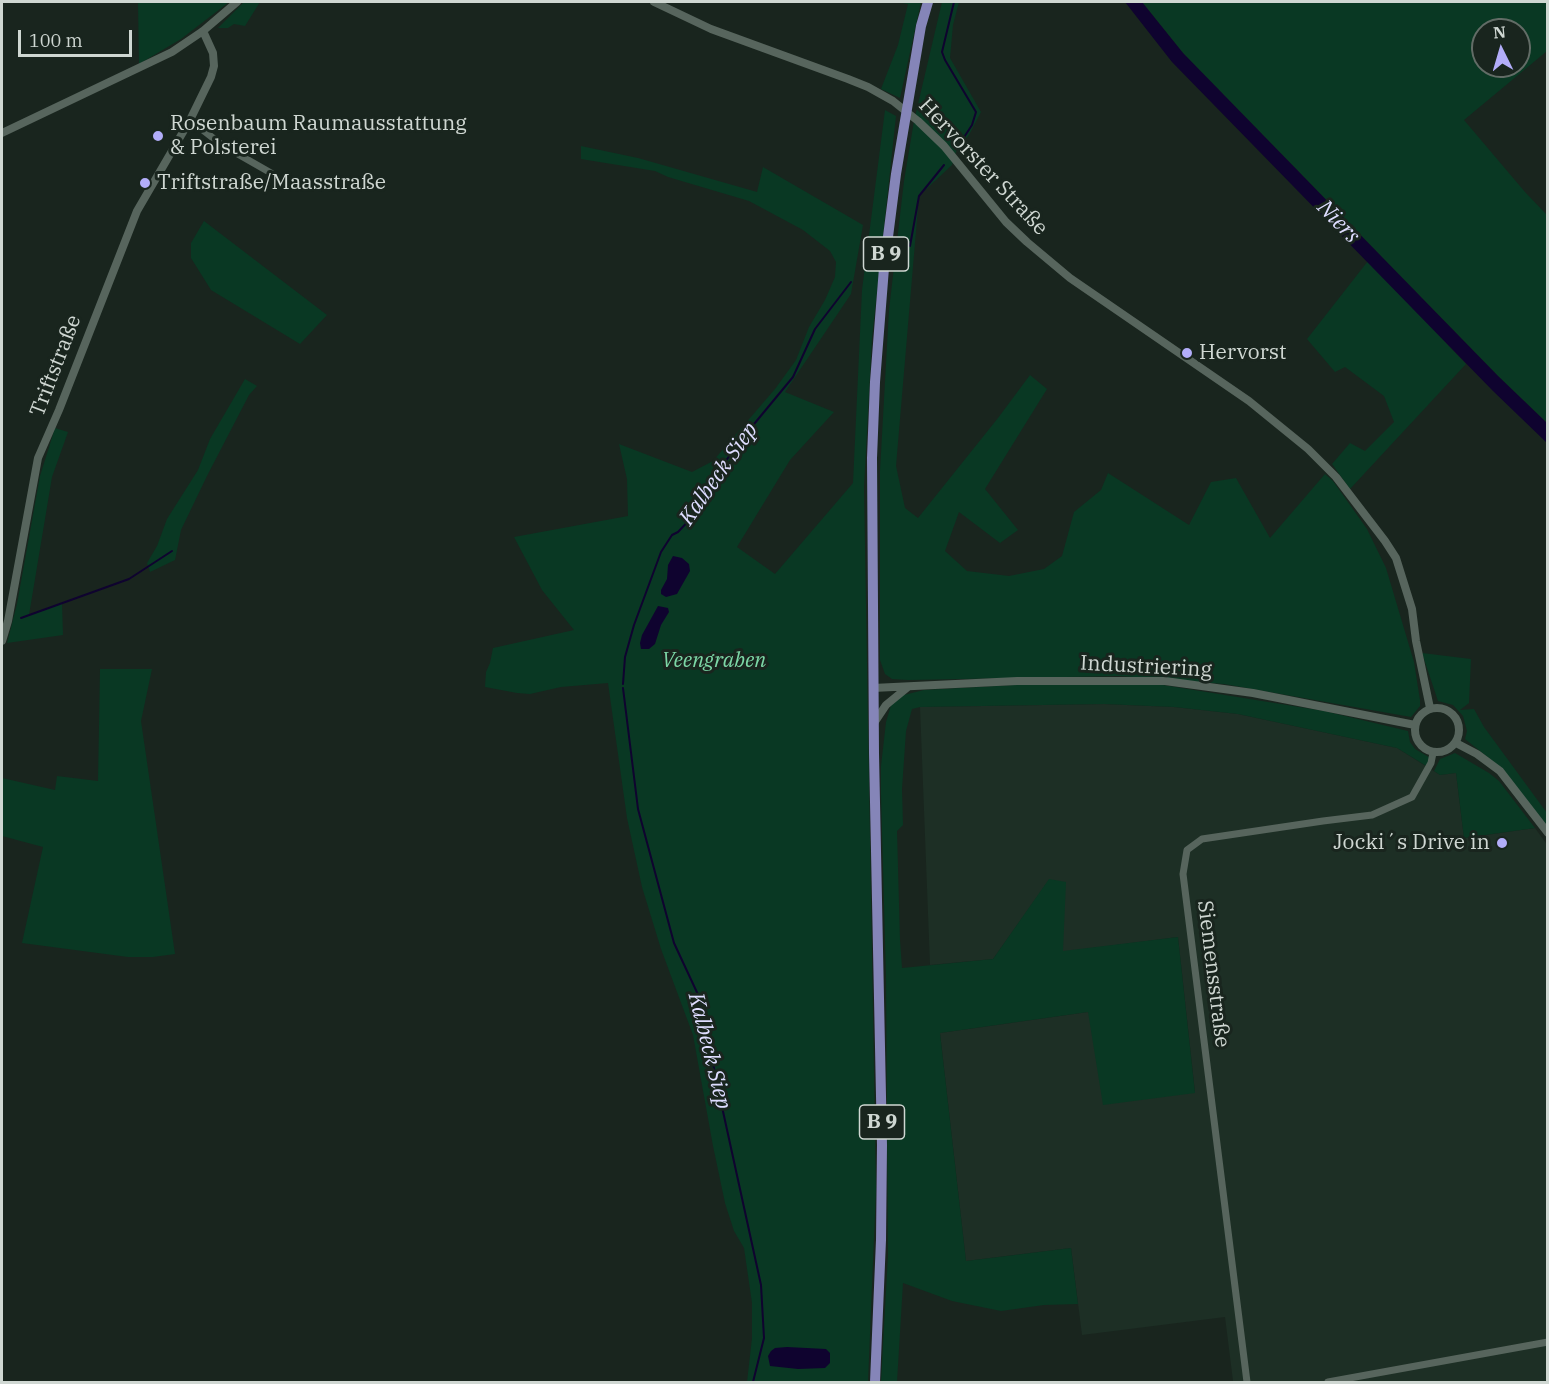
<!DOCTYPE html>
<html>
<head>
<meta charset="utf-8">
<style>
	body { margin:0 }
	#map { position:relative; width:1549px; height:1384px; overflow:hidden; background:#19251e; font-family:"IBM Plex Serif",serif }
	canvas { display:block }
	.frame { position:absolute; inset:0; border:3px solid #cfd7d2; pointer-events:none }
	.north { position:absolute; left:1471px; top:18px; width:60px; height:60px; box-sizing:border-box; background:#19251e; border:2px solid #626c66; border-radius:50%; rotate:355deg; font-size:16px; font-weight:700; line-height:24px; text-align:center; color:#cfd7d2 }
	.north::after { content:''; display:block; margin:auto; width:21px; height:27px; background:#b2adf9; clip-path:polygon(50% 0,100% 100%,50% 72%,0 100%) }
	.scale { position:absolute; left:18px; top:30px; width:114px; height:27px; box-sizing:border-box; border:3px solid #cfd7d2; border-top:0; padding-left:8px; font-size:18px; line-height:21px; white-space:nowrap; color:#cfd7d2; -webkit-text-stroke:4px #19251e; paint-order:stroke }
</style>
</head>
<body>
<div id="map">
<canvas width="1549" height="1384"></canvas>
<div class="frame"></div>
<div class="north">N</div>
<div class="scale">100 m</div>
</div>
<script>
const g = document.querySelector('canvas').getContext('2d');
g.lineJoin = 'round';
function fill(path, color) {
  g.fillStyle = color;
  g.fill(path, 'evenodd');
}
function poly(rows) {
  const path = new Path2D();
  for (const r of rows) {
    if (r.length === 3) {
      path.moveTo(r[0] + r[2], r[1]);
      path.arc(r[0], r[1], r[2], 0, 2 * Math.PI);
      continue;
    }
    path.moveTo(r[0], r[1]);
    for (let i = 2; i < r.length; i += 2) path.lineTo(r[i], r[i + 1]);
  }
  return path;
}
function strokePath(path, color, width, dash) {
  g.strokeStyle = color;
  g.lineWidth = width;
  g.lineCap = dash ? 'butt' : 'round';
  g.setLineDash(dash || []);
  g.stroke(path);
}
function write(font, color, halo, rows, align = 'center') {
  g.font = font + ' "IBM Plex Serif",serif';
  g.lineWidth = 6;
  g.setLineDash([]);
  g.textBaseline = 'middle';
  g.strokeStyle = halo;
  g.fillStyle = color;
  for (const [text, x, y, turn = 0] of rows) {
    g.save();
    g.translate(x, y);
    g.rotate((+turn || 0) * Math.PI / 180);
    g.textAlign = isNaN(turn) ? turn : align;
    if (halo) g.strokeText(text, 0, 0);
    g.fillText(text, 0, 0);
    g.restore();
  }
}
fill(poly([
	[1104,704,1174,707,1238,714,1397,748,1440,775,1456,773,1464,838,1535,828,1548,846,1547,1382,1222,1382,1233,1381,1225,1317,1082,1335,1071,1248,966,1261,940,1033,1088,1012,1195,1092,1178,937,1062,952,1049,880,993,959,930,965,920,707]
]), '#1d2f25');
fill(poly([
	[138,2,229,2,181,39,139,64],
	[244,2,260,2,245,26,234,24,228,28,218,28],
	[897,2,921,2,900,98,881,89,898,45,908,4],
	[942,2,959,2,953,25,950,58,981,112,969,135,956,152,952,165,919,196,896,466,905,508,918,518,998,418,1030,375,1047,389,985,489,1018,530,1000,543,959,512,945,551,967,571,1009,576,1044,569,1062,556,1074,512,1101,490,1108,473,1189,525,1211,482,1236,478,1270,538,1325,474,1333,481,1367,529,1386,568,1414,662,1420,700,1420,706,1411,717,1224,684,1120,676,908,680,892,679,885,674,880,660,880,471,889,310,904,181,914,121],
	[1142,2,1547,2,1547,51,1464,120,1525,192,1546,214,1547,213,1547,423,1498,376,1183,53],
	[1483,30,1519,30,1519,66,1483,66],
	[885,110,896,116,872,338,864,487,876,1190,868,1382,747,1382,752,1338,752,1303,744,1248,734,1231,725,1203,713,1146,693,1035,661,949,642,887,627,818,608,683,561,687,530,694,517,693,485,687,486,672,490,663,493,648,574,630,542,590,514,537,628,516,627,479,619,444,692,472,713,461,775,389,796,360,809,327,825,300,835,277,836,262,830,251,803,230,749,201,668,177,655,171,581,159,581,146,638,158,757,192,763,167,863,225,851,294,785,392,834,412,790,460,737,547,775,574,853,483,862,290],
	[204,221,327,315,300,344,211,290,191,258,191,243],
	[1368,261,1466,364,1350,489,1332,464,1350,443,1365,451,1394,422,1384,396,1345,367,1335,372,1307,339],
	[245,379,257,386,249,395,207,476,181,530,175,560,150,572,147,563,157,546,167,519,198,470,210,439],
	[55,428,68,432,52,477,29,615,62,603,63,635,7,643,17,604,40,476],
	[1422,653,1471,659,1469,703,1460,710,1474,709,1484,727,1547,813,1547,829,1500,767,1465,739,1467,731,1463,716,1453,705,1438,701],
	[100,669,152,669,141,721,175,954,153,957,128,957,22,943,43,847,2,836,2,778,55,790,57,776,98,781],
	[1033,684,1163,685,1324,711,1408,731,1410,742,1415,749,1432,759,1428,767,1397,748,1238,714,1174,707,1104,704,920,707,912,709,906,731,902,789,903,825,897,831,900,940,902,968,993,959,1049,879,1066,882,1063,951,1178,937,1195,1093,1103,1105,1088,1012,940,1033,966,1261,1071,1248,1078,1304,1044,1305,1001,1311,952,1301,903,1283,897,1382,881,1382,888,1255,886,977,881,795,881,766,886,722,892,702,900,696,924,690],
	[1455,753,1489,773,1499,781,1535,828,1464,838,1456,773,1440,775,1434,771,1440,759]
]), '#093823');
fill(poly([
	[1125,2,1142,2,1183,53,1498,376,1547,423,1547,443,1493,391,1172,62],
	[673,556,682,558,689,564,690,571,677,594,666,597,661,594,661,590,667,579,668,565],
	[658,606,668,608,669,612,661,625,655,644,649,649,641,649,640,643,642,635],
	[787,1347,826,1349,830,1353,830,1363,825,1368,798,1369,770,1366,768,1356,771,1351,775,1348]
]), '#0f032f');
strokePath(poly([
	[954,2,942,52,945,60,976,112,972,125,957,148],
	[910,246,919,196,944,165],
	[21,618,129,579,172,551],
	[623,684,625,657,634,625,661,552,672,535,678,532,694,515,698,500,740,441,793,377,815,329,851,282],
	[623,688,638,809,674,943,701,1001,717,1084,761,1285,764,1338,753,1382]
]), '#0f032f', 2);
strokePath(poly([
	[190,120,222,145,271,173],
	[1247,1382,1183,874,1187,850,1202,839,1323,821,1372,815,1412,797,1431,763,1433,753],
	[1328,1382,1548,1342]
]), '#57655d', 7);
strokePath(poly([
	[654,2,711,29,848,79,868,87,893,101,918,121,944,146,1006,222,1027,242,1070,278,1249,401,1308,449,1336,477,1385,541,1396,558,1412,609,1416,641,1430,708],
	[2,133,172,52,203,31,237,2],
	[2,641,8,621,38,458,59,410,137,211,190,120,211,77,214,66,213,53,203,31],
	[873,688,1017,681,1165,681,1253,693,1415,725],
	[1437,730,22],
	[874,723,886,705,908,687],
	[1456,743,1477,754,1500,771,1548,833]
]), '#57655d', 8);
strokePath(poly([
	[875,1382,881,1240,882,1145,874,753,872,458,875,382,884,268,896,174,921,26,928,2]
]), '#8585b8', 10);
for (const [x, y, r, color] of [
	[158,136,6,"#b2adf9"],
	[145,183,6,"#b2adf9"],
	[1187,353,6,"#b2adf9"],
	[1502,843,6,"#b2adf9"]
]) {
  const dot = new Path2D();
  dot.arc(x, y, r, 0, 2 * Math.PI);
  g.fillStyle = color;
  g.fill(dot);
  strokePath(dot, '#19251e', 2);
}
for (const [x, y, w] of [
	[886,254,45],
	[882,1122,45]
]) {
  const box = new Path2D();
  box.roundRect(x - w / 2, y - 17, w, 34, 4.5);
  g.fillStyle = '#19251e';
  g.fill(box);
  strokePath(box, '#cfd7d2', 1.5);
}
write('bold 20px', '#cfd7d2', null, [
	["B 9",886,254],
	["B 9",882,1122]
]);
write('21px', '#cfd7d2', '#19251e', [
	["Rosenbaum Raumausstattung",170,124],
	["& Polsterei",170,148],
	["Triftstraße/Maasstraße",157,183],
	["Hervorst",1199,353],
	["Jocki´s Drive in",1490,843,"right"]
], 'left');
write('21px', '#cfd7d2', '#19251e', [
	["Hervorster Straße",983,167,47],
	["Triftstraße",56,366,-69],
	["Industriering",1146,667,3],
	["Siemensstraße",1213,974,83]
]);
write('italic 21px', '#7cd7a6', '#19251e', [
	["Veengraben",714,661]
]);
write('italic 22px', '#deddff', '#19251e', [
	["Niers",1338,222,46],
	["Kalbeck Siep",719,474,-55],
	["Kalbeck Siep",709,1051,76]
]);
</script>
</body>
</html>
